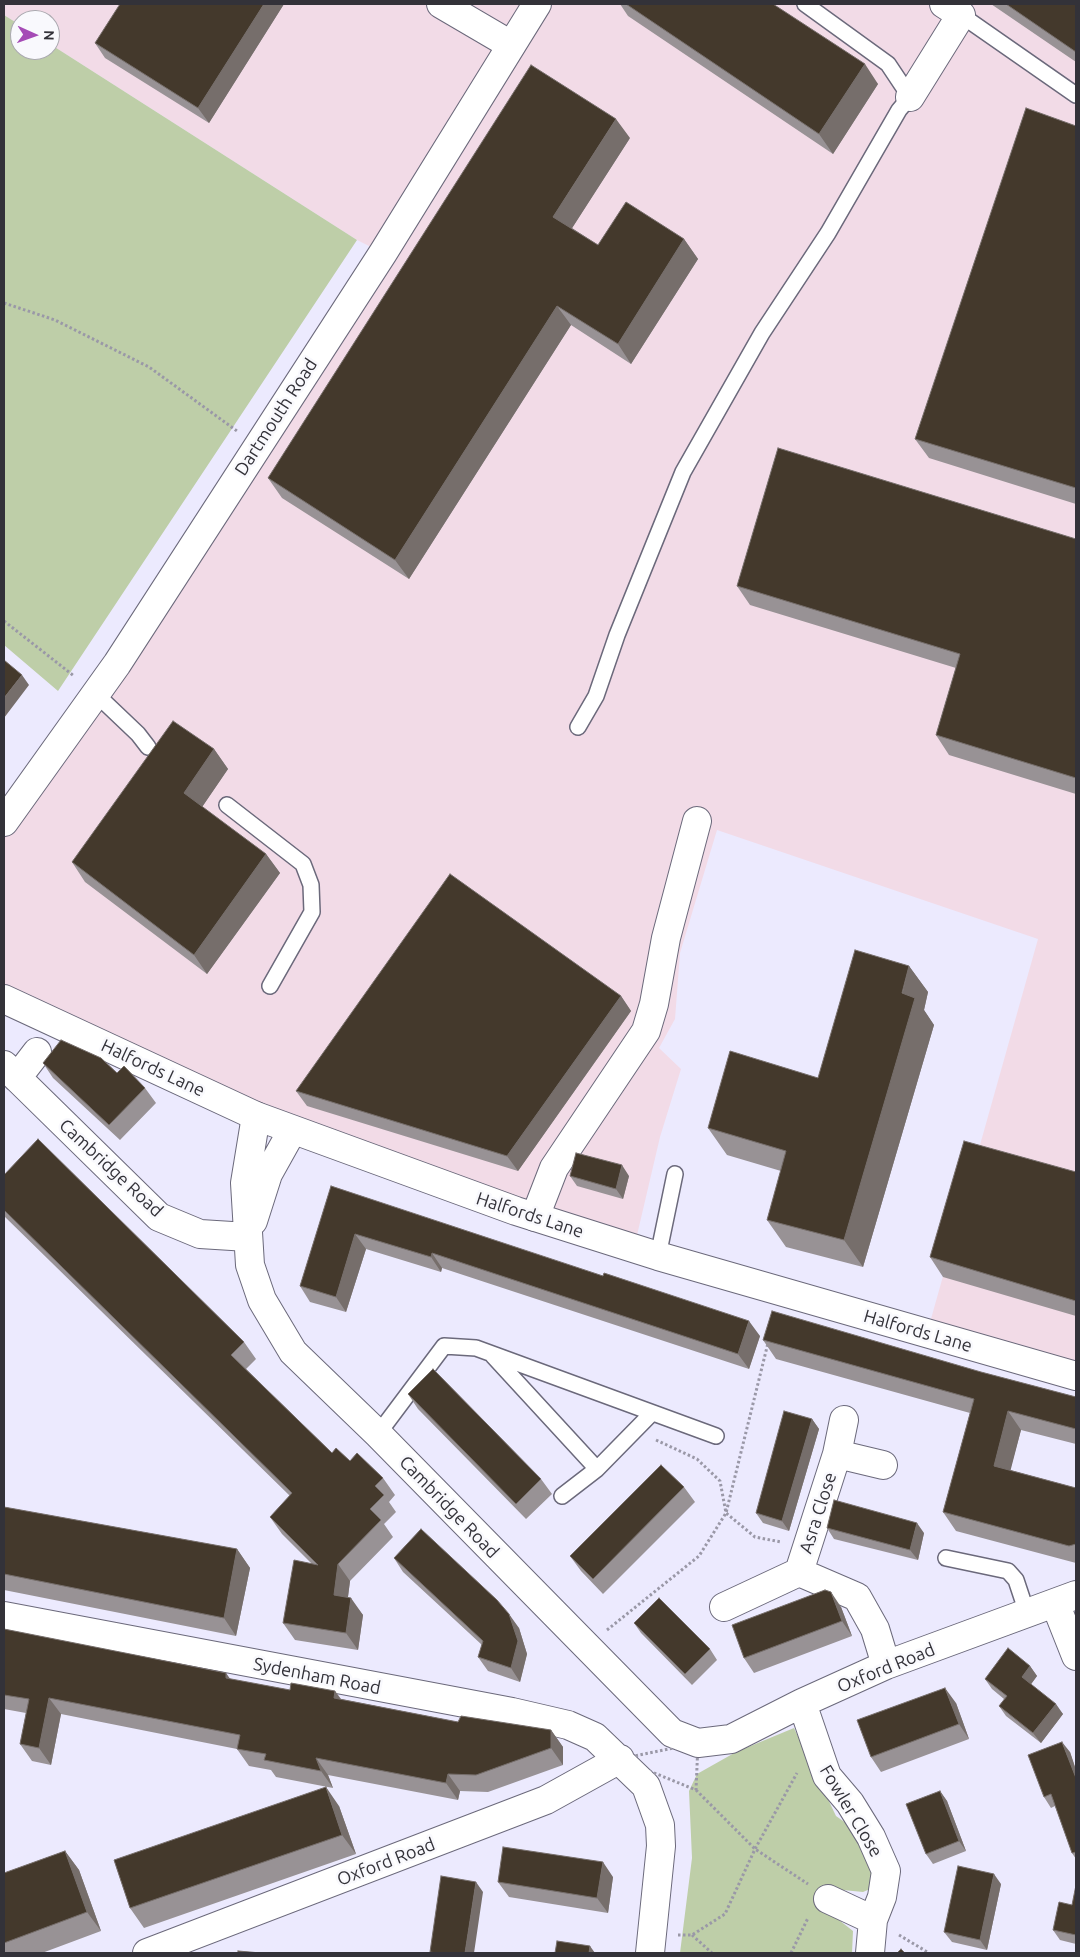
<!DOCTYPE html>
<html>
<head>
<meta charset="utf-8">
<style>
	body { margin:0 }
	#map { position:relative; width:1080px; height:1957px; overflow:hidden; background:#eceafe; font-family:Ubuntu,sans-serif }
	canvas { display:block }
	.frame { position:absolute; inset:0; border:5px solid #333239; pointer-events:none }
	.north { position:absolute; left:10px; top:10px; width:50px; height:50px; box-sizing:border-box; background:#f9f9fd; border:1px solid #aaa9af; border-radius:50%; rotate:92deg; font-size:14px; font-weight:700; line-height:20px; text-align:center; color:#333239 }
	.north::after { content:''; display:block; margin:auto; width:18px; height:22px; background:#a54bb6; clip-path:polygon(50% 0,100% 100%,50% 72%,0 100%) }
</style>
</head>
<body>
<div id="map">
<canvas width="1080" height="1957"></canvas>
<div class="frame"></div>
<div class="north">N</div>
</div>
<script>
const g = document.querySelector('canvas').getContext('2d');
g.lineJoin = 'round';
function fill(path, color) {
  g.fillStyle = color;
  g.fill(path, 'evenodd');
}
function poly(rows) {
  const path = new Path2D();
  for (const r of rows) {
    path.moveTo(r[0], r[1]);
    for (let i = 2; i < r.length; i += 2) path.lineTo(r[i], r[i + 1]);
  }
  return path;
}
function strokePath(path, color, width, dash) {
  g.strokeStyle = color;
  g.lineWidth = width;
  g.lineCap = dash ? 'butt' : 'round';
  g.setLineDash(dash || []);
  g.stroke(path);
}
function write(font, color, halo, rows, align = 'center') {
  g.font = font + ' Ubuntu,sans-serif';
  g.lineWidth = 5;
  g.setLineDash([]);
  g.textBaseline = 'middle';
  g.strokeStyle = halo;
  g.fillStyle = color;
  for (const [text, x, y, turn = 0] of rows) {
    g.save();
    g.translate(x, y);
    g.rotate((+turn || 0) * Math.PI / 180);
    g.textAlign = isNaN(turn) ? turn : align;
    if (halo) g.strokeText(text, 0, 0);
    g.fillText(text, 0, 0);
    g.restore();
  }
}
fill(poly([
	[4,4,1076,4,1076,1376,927,1333,1038,939,717,830,680,953,675,1019,659,1048,681,1069,660,1137,634,1248,516,1211,4,999,4,822,383,253,357,240,50,44,50,20,20,20,20,25,4,15]
]), '#f2dbe7');
fill(poly([
	[4,15,20,25,20,50,50,50,50,44,357,240,58,691,4,645],
	[794,1728,836,1816,860,1833,873,1871,870,1889,863,1892,833,1889,825,1909,853,1931,852,1953,680,1953,692,1858,689,1791,697,1774,736,1752]
]), '#becea8');
const service = poly([
	[961,15,1076,95],
	[97,695,138,734,148,747],
	[578,727,596,696,617,635,683,472,762,333,828,233,899,110,910,97,888,64,805,4],
	[227,805,303,864,311,885,312,912,270,986],
	[658,1256,675,1174],
	[493,1356,597,1469],
	[378,1434,444,1346,476,1348,716,1436],
	[562,1496,597,1469,651,1414],
	[946,1558,1008,1571,1016,1580,1027,1613]
]);
const minor = poly([
	[441,4,511,45],
	[910,97,961,15,944,4],
	[4,1065,159,1217,200,1234,248,1237],
	[17,1078,37,1052],
	[256,1116,245,1183,250,1265,262,1300,293,1352,378,1434,672,1733,698,1743,731,1739,802,1703,886,1665,1076,1595],
	[535,1217,554,1168,646,1031,654,1004,666,938,697,821],
	[253,1221,268,1174,292,1131],
	[837,1454,883,1465],
	[799,1572,837,1454,844,1420],
	[1055,1603,1076,1656],
	[724,1607,799,1572,857,1597,875,1629,886,1665],
	[4,1616,512,1712,568,1725,595,1737,646,1786,660,1825,661,1846,650,1953],
	[802,1703,827,1776,850,1803,871,1837,886,1871,882,1897,873,1920,870,1953],
	[828,1899,873,1920],
	[147,1953,546,1800,620,1759]
]);
const tertiary = poly([
	[4,822,117,664,383,253,537,4],
	[4,999,256,1116,516,1211,658,1256,1076,1376]
]);
strokePath(service, '#6b697b', 18);
strokePath(minor, '#6b697b', 30);
strokePath(tertiary, '#6b697b', 30);
strokePath(poly([
	[4,303,55,320,149,367,237,431],
	[4,621,74,676],
	[656,1440,697,1459,720,1481,726,1513,755,1537,781,1542],
	[607,1630,699,1556,726,1513,768,1343],
	[698,1743,696,1790,620,1759,698,1743],
	[696,1790,755,1849,808,1884],
	[678,1935,692,1935,725,1914,755,1849,797,1773],
	[692,1935,712,1953],
	[899,1935,929,1953],
	[791,1953,808,1918]
]), '#9a98a7', 3, [2.5, 2.5]);
strokePath(service, '#fff', 15);
strokePath(minor, '#fff', 28);
strokePath(tertiary, '#fff', 28);
fill(poly([
	[284,4,209,123,105,58,95,43],
	[620,4,773,4,878,84,833,154,628,16],
	[991,4,1076,4,1076,62],
	[1076,126,1076,504,929,458,915,439],
	[630,138,572,228,598,245,684,239,698,259,631,364,571,325,409,579,282,498,268,478],
	[1076,539,1076,794,949,755,936,735,956,668,750,605,737,586],
	[214,749,228,769,202,807,266,854,280,873,207,974,85,882,72,862],
	[909,966,928,992,924,1010,934,1025,863,1267,786,1247,767,1220,781,1171,727,1155,708,1128,818,1078],
	[621,996,631,1011,518,1171,307,1106,296,1091],
	[43,1063,117,1073,145,1088,156,1103,120,1140,53,1078],
	[1076,1172,1076,1316,943,1277,930,1257],
	[4,1175,244,1342,256,1359,246,1369,332,1453,383,1478,395,1495,389,1502,396,1512,384,1524,393,1537,350,1581,348,1597,363,1615,358,1650,295,1640,283,1623,311,1563,282,1534,270,1517,290,1496,4,1216],
	[570,1176,629,1176,623,1199,577,1186],
	[331,1186,760,1336,749,1369,442,1268,441,1272,366,1249,346,1312,310,1302,300,1286],
	[763,1340,981,1372,1076,1397,1076,1444,1021,1430,1010,1470,1076,1488,1076,1563,956,1531,943,1512,970,1413,776,1359],
	[408,1394,541,1479,552,1494,526,1519,418,1409],
	[812,1419,819,1429,789,1531,763,1523,756,1513],
	[684,1487,695,1502,603,1594,581,1571,570,1556],
	[4,1507,237,1549,250,1568,236,1636,4,1590],
	[827,1528,924,1533,918,1560,834,1539],
	[394,1558,519,1628,527,1654,520,1682,488,1671,478,1657,482,1645,403,1572],
	[841,1607,852,1636,754,1673,744,1658],
	[634,1623,710,1649,717,1660,692,1685,641,1633],
	[4,1629,230,1679,290,1690,335,1691,341,1699,458,1722,551,1730,563,1747,563,1765,488,1792,460,1791,458,1800,328,1775,333,1788,276,1777,271,1770,249,1766,237,1749,61,1714,51,1765,32,1761,20,1744,26,1713,4,1709],
	[1030,1666,1037,1676,1031,1684,1063,1714,1041,1743,1006,1716,999,1706,1004,1699,992,1689,985,1679],
	[956,1703,969,1739,881,1772,871,1757],
	[1070,1752,1076,1770,1076,1859,1072,1853,1055,1806,1051,1808,1044,1797],
	[940,1791,947,1801,966,1851,933,1864,926,1854],
	[339,1806,356,1854,144,1928,130,1908],
	[65,1851,79,1870,101,1931,42,1953,4,1953,4,1873],
	[613,1877,608,1913,509,1897,498,1882],
	[1001,1884,987,1950,952,1942,944,1932],
	[1076,1885,1076,1944,1060,1940,1053,1930,1072,1905]
]), '#989295');
fill(poly([
	[264,4,284,4,209,123,198,108],
	[865,64,878,84,833,154,819,134],
	[616,119,630,138,567,236,553,217],
	[684,239,698,259,631,364,618,344],
	[557,306,571,325,409,579,395,560],
	[22,675,29,685,4,718,4,698],
	[214,749,228,769,198,813,184,793],
	[266,854,280,873,207,974,194,955],
	[909,966,928,992,924,1010,934,1025,863,1267,844,1240],
	[621,996,631,1011,518,1171,507,1156],
	[622,1165,629,1176,623,1199,616,1189],
	[355,1234,366,1249,346,1312,336,1297],
	[432,1253,442,1268,441,1272,431,1257],
	[749,1321,760,1336,749,1369,738,1354],
	[1008,1411,1021,1430,1007,1484,994,1466],
	[812,1419,819,1429,789,1531,782,1521],
	[917,1523,924,1533,918,1560,910,1550],
	[237,1549,250,1568,236,1636,224,1618],
	[338,1564,350,1581,346,1612,334,1595],
	[831,1592,841,1607,852,1636,842,1621],
	[351,1598,363,1615,358,1650,346,1633],
	[509,1614,519,1628,527,1654,520,1682,511,1668],
	[1030,1666,1037,1676,1029,1687,1022,1677],
	[226,1673,238,1690,226,1678],
	[945,1688,956,1703,969,1739,959,1724],
	[335,1691,347,1708,334,1698],
	[49,1698,61,1714,51,1765,39,1748],
	[1056,1704,1063,1714,1041,1743,1033,1733],
	[551,1730,563,1747,563,1765,551,1748],
	[1062,1742,1070,1752,1076,1770,1076,1778],
	[316,1758,328,1775,333,1788,321,1771],
	[448,1774,460,1791,458,1800,446,1783],
	[326,1787,339,1806,356,1854,342,1835],
	[940,1791,947,1801,966,1851,959,1841],
	[65,1851,79,1870,101,1931,87,1912],
	[603,1862,613,1877,608,1913,597,1898],
	[994,1874,1001,1884,987,1950,980,1940],
	[476,1882,483,1892,474,1953,465,1953],
	[590,1946,595,1953,589,1953]
]), '#766e6b');
const building = poly([
	[120,4,264,4,198,108,95,43,120,4],
	[626,4,773,4,865,64,819,134,626,4],
	[1006,4,1076,4,1076,52,1006,4],
	[531,65,616,119,553,217,598,245,626,202,684,239,618,344,557,306,395,560,268,478,531,65],
	[1026,108,1076,126,1076,488,915,439,1026,108],
	[778,448,1076,539,1076,778,936,735,960,654,737,586,778,448],
	[4,660,22,675,4,698,4,660],
	[173,721,214,749,184,793,266,854,194,955,72,862,173,721],
	[450,874,621,996,507,1156,296,1091,450,874],
	[855,950,909,966,902,993,915,998,844,1240,767,1220,786,1151,708,1128,730,1051,818,1078,855,950],
	[61,1040,101,1058,117,1073,124,1066,145,1088,109,1125,43,1063,61,1040],
	[38,1139,244,1342,231,1355,332,1453,336,1448,350,1461,357,1453,383,1478,375,1486,384,1495,370,1509,381,1520,338,1564,334,1595,351,1598,346,1633,283,1623,294,1560,318,1565,270,1517,292,1493,4,1210,4,1175,38,1139],
	[964,1141,1076,1172,1076,1301,930,1257,964,1141],
	[576,1153,622,1165,616,1189,570,1176,576,1153],
	[331,1186,603,1276,604,1273,749,1321,738,1354,432,1253,431,1257,355,1234,336,1297,300,1286,331,1186],
	[772,1311,981,1372,1076,1397,1076,1429,1008,1411,994,1466,1076,1488,1076,1544,1069,1546,943,1512,974,1399,763,1340,772,1311],
	[433,1369,541,1479,516,1504,408,1394,433,1369],
	[784,1411,812,1419,782,1521,756,1513,784,1411],
	[661,1465,684,1487,593,1579,570,1556,661,1465],
	[834,1500,917,1523,910,1550,827,1528,834,1500],
	[4,1507,237,1549,224,1618,4,1574,4,1507],
	[421,1529,497,1600,509,1614,518,1641,511,1668,478,1657,483,1641,394,1558,421,1529],
	[825,1590,831,1592,842,1621,744,1658,732,1625,825,1590],
	[659,1598,710,1649,685,1674,634,1623,659,1598],
	[4,1629,226,1673,226,1678,290,1690,291,1683,335,1691,334,1698,458,1722,461,1716,551,1730,551,1748,476,1775,448,1774,446,1783,316,1758,321,1771,264,1760,266,1754,237,1749,240,1735,49,1698,39,1748,20,1744,29,1699,4,1695,4,1629],
	[1008,1648,1030,1666,1022,1677,1056,1704,1033,1733,999,1706,1007,1696,985,1679,1008,1648],
	[945,1688,959,1724,871,1757,857,1720,945,1688],
	[1062,1742,1076,1778,1076,1852,1072,1853,1051,1794,1044,1797,1028,1755,1062,1742],
	[326,1787,342,1835,130,1908,114,1860,326,1787],
	[940,1791,959,1841,926,1854,906,1804,940,1791],
	[503,1847,603,1862,597,1898,498,1882,503,1847],
	[65,1851,87,1912,4,1943,4,1873,65,1851],
	[958,1866,994,1874,980,1940,944,1932,958,1866],
	[441,1876,476,1882,465,1953,436,1953,430,1952,441,1876],
	[1076,1885,1076,1935,1053,1930,1059,1902,1072,1905,1076,1885],
	[557,1941,590,1946,589,1953,555,1953,557,1941],
	[901,1949,905,1953,897,1953,901,1949],
	[238,1951,261,1953,238,1953,238,1951]
]);
fill(building, '#44392c');
strokePath(building, '#766e6b', 1);
write('18px', '#333239', '#f9f9fd', [
	["Dartmouth Road",276,417,-57],
	["Halfords Lane",153,1068,25],
	["Cambridge Road",111,1168,43],
	["Halfords Lane",530,1215,18],
	["Halfords Lane",918,1331,16],
	["Cambridge Road",449,1507,46],
	["Asra Close",818,1513,-72],
	["Oxford Road",886,1668,-22],
	["Sydenham Road",317,1676,11],
	["Fowler Close",851,1811,59],
	["Oxford Road",386,1862,-21]
]);
</script>
</body>
</html>
